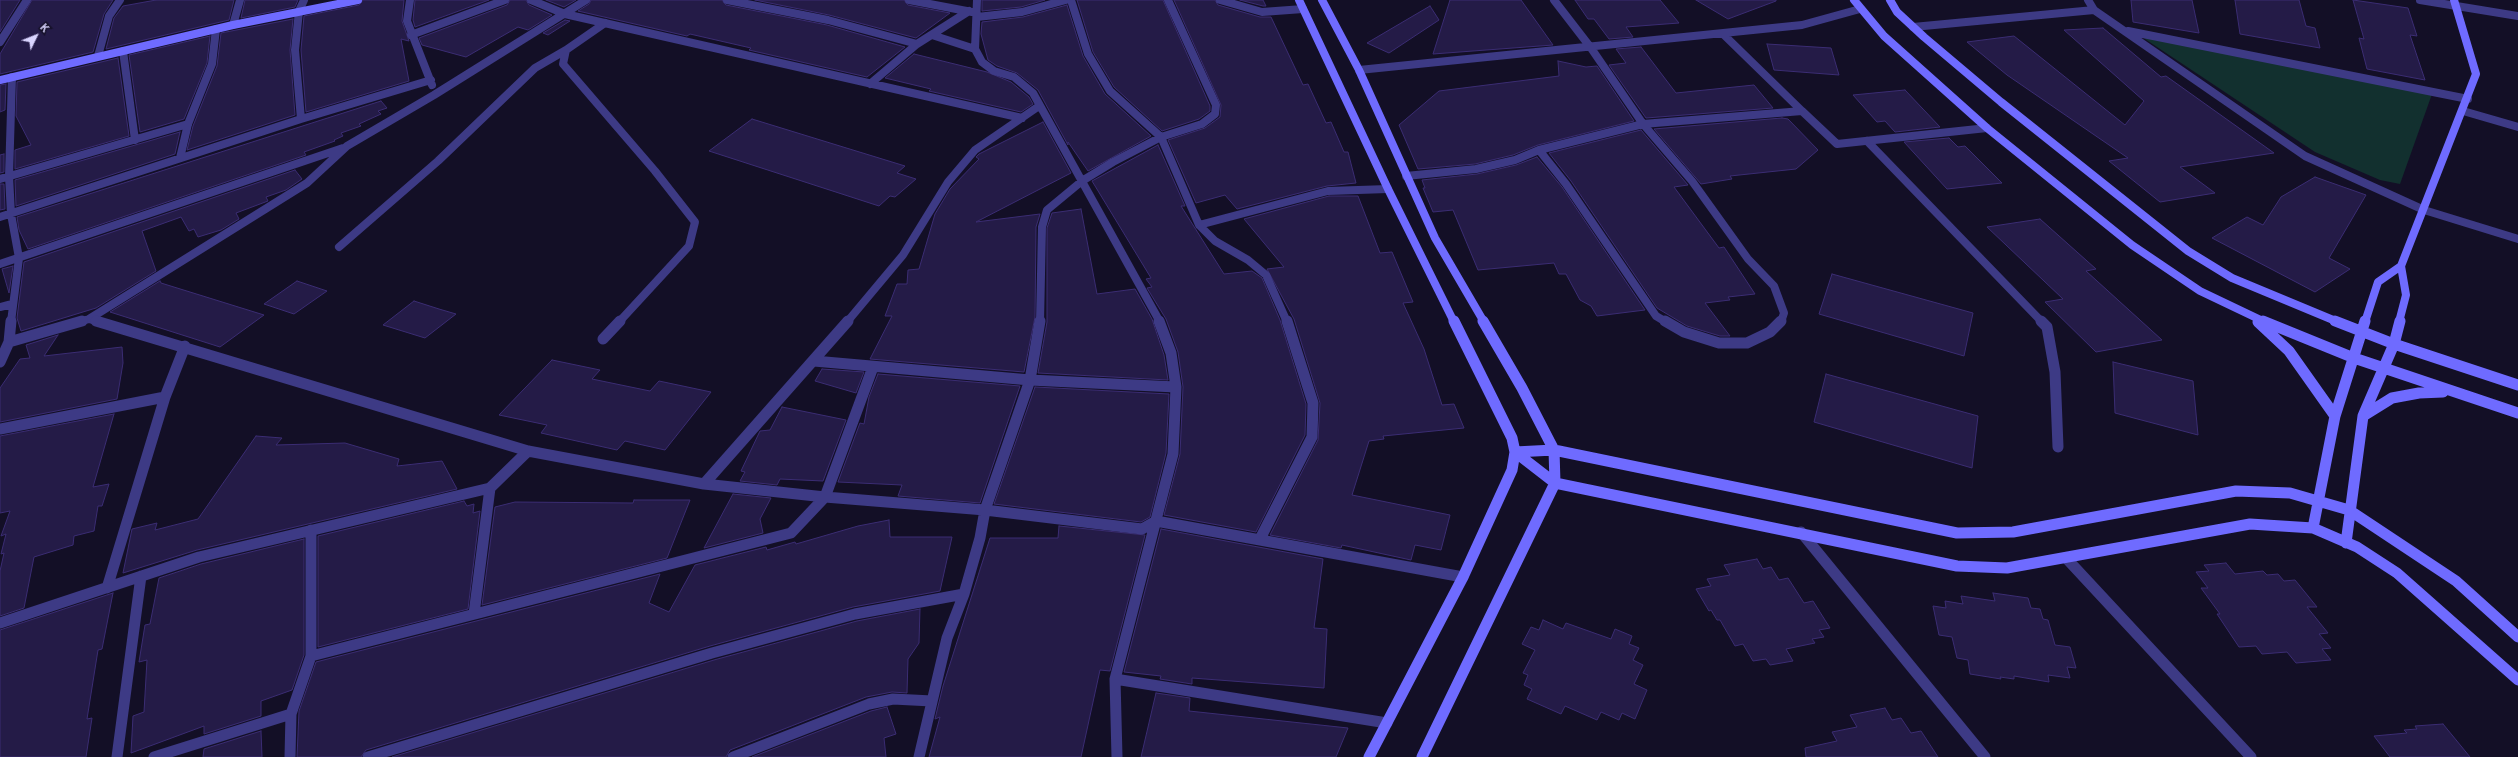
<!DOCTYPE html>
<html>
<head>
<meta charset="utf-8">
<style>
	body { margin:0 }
	#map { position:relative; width:2518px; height:757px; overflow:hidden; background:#130f26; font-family:"DM Sans",sans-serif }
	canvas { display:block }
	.north { position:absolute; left:16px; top:16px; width:40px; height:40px; -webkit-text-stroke:3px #130f26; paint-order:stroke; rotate:47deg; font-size:11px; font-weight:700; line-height:16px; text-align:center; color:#d9d4ff }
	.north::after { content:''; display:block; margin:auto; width:14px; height:18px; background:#d9d4ff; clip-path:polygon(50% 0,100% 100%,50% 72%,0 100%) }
</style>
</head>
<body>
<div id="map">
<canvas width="2518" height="757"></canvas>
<div class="north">K</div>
</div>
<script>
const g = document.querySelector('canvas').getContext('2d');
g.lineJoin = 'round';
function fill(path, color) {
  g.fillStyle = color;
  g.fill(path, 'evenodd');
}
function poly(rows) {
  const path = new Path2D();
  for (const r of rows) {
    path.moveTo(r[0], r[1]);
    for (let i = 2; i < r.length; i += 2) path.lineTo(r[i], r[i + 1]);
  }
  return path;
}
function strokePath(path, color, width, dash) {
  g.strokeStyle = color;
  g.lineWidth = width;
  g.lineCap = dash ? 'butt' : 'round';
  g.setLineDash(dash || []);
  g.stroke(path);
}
fill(poly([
	[2142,37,2432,94,2400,184,2380,180,2315,152]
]), '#12302f');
const building = poly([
	[0,0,20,0,0,32,0,0],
	[32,0,113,0,104,14,93,52,0,74,0,54,32,0],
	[156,0,234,0,229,20,106,49,114,18,123,6,156,0],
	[245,0,298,0,295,7,241,18,245,0],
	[363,0,404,0,402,21,409,41,401,39,409,81,306,112,301,50,304,16,359,5,363,0],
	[415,0,489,0,415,27,413,20,415,0],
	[510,0,526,0,529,5,552,15,528,30,518,27,466,57,422,45,419,38,507,5,510,0],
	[546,0,576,0,564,7,546,0],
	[591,0,722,0,726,5,827,25,905,47,867,77,749,50,751,48,690,34,687,36,578,11,589,4,591,0],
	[755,0,904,0,908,5,950,13,916,38,829,15,755,0],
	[982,0,1045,0,1021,7,982,11,982,0],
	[1077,0,1163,0,1210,106,1210,111,1199,119,1162,131,1114,87,1093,52,1077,0],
	[1174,0,1215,0,1218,5,1260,17,1271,17,1303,85,1308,84,1326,123,1331,122,1344,152,1348,152,1356,183,1327,186,1237,209,1225,195,1196,203,1168,140,1205,128,1220,117,1221,105,1174,0],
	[1240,0,1263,0,1266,6,1263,6,1240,0],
	[1450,0,1521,0,1553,45,1433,54,1450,0],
	[1575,0,1660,0,1679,23,1626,27,1633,37,1609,39,1594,19,1588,19,1575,0],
	[1696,0,1776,0,1776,1,1728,19,1696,0],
	[2131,0,2192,0,2199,33,2133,22,2131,0],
	[2235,0,2299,0,2306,26,2315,28,2320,48,2240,34,2235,0],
	[2353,0,2408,8,2417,36,2410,35,2425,80,2367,69,2359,38,2364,39,2353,0],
	[1067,5,1083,56,1105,94,1151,136,1088,171,1068,142,1068,145,1038,90,1017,73,997,66,988,60,981,34,982,22,1023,17,1067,5],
	[1430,6,1439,20,1389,53,1367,43,1430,6],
	[293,19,290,50,295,115,187,150,193,126,217,66,221,33,293,19],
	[565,20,570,21,548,35,543,33,565,20],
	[2103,28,2161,77,2166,76,2274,153,2180,167,2215,193,2160,202,2109,161,2128,158,2007,75,1967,42,2014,36,2125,125,2144,101,2064,30,2103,28],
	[210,36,207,63,184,119,140,132,129,55,210,36],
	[1767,44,1831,48,1839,75,1774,70,1767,44],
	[1641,47,1676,93,1754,85,1773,108,1646,118,1609,65,1626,63,1616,49,1641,47],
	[914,54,987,72,1011,82,1029,97,1033,104,1021,112,929,91,931,89,885,78,914,54],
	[118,58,129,136,15,169,15,150,31,145,16,116,17,82,118,58],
	[1558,61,1586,67,1597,66,1634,121,1538,145,1513,155,1475,164,1418,169,1399,125,1439,91,1559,76,1558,61],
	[6,84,5,110,0,112,0,85,6,84],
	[1905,90,1940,127,1895,132,1885,121,1877,122,1853,95,1905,90],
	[381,101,387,108,378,111,381,114,359,124,361,126,341,133,343,136,334,140,335,141,304,152,306,155,28,249,19,230,17,217,381,101],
	[1782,118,1788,119,1818,150,1796,169,1730,176,1732,179,1701,184,1654,129,1782,118],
	[752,119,905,166,897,173,916,179,895,197,890,196,879,206,709,151,752,119],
	[1043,122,1071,173,976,222,1040,214,1036,227,1035,317,1024,372,870,359,892,316,885,316,897,284,907,284,908,270,919,269,935,214,950,189,979,159,976,157,979,154,1043,122],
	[1641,130,1688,185,1674,187,1719,248,1724,247,1755,294,1728,297,1730,300,1705,303,1730,336,1720,336,1687,326,1657,308,1571,181,1549,153,1641,130],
	[180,132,175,154,16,206,15,180,180,132],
	[1949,138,1958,147,1965,146,2002,183,1947,189,1904,142,1949,138],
	[1158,145,1185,206,1181,206,1224,274,1252,271,1262,278,1280,320,1306,404,1305,435,1256,532,1164,515,1180,454,1183,387,1178,352,1166,319,1147,288,1152,287,1146,279,1151,278,1092,181,1158,145],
	[4,154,4,172,0,173,0,155,4,154],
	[1537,157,1562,187,1645,310,1597,316,1591,306,1580,300,1566,274,1559,274,1554,263,1478,270,1453,210,1433,212,1423,188,1425,188,1422,180,1477,174,1516,165,1537,157],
	[295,170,302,179,286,190,266,197,268,201,236,213,239,219,221,230,198,237,194,229,189,231,181,217,142,231,156,271,96,308,21,331,17,318,24,262,295,170],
	[2315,177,2366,195,2329,258,2350,269,2315,292,2212,238,2247,217,2263,225,2281,197,2315,177],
	[0,184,4,184,5,209,0,210,0,184],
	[1329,196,1358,196,1380,253,1392,252,1413,302,1403,303,1424,349,1442,405,1454,404,1464,428,1383,436,1384,439,1369,441,1352,495,1450,515,1441,550,1415,545,1411,560,1342,545,1341,548,1270,535,1318,440,1320,403,1294,319,1267,269,1284,267,1244,219,1329,196],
	[1081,209,1097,294,1135,289,1152,319,1164,355,1168,380,1038,373,1047,322,1047,228,1052,213,1081,209],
	[2040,219,2096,269,2086,271,2162,340,2096,352,2045,302,2063,299,1987,227,2040,219],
	[13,266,9,293,2,269,13,266],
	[1832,274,1973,313,1964,356,1819,314,1832,274],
	[160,281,161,283,264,315,220,347,110,312,160,281],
	[297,281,327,291,294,314,264,304,297,281],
	[414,301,439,309,456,314,425,338,383,325,414,301],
	[58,335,44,356,122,347,123,363,117,399,0,422,0,388,20,359,30,358,26,345,58,335],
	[552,360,600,370,592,379,650,391,659,381,711,392,665,450,625,441,617,450,541,433,547,425,499,415,552,360],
	[2113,362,2193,381,2198,435,2115,413,2113,362],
	[822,369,864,372,856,393,815,381,822,369],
	[878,374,1020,386,980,503,898,496,902,485,838,482,860,423,864,424,869,397,878,374],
	[1826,374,1978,416,1972,468,1814,422,1826,374],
	[1035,387,1169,394,1166,453,1150,517,1141,522,994,504,1035,387],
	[782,407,846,420,823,481,780,479,777,485,740,481,745,472,741,471,760,431,770,430,782,407],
	[114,414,93,487,109,484,102,506,98,506,94,531,74,536,73,545,34,557,24,608,0,616,0,571,4,553,1,554,6,534,1,536,10,511,0,513,0,436,114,414],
	[256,436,282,438,276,445,345,443,399,459,397,466,442,461,457,489,197,550,123,573,132,529,157,523,155,530,198,519,256,436],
	[733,494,771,498,760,519,763,533,704,548,733,494],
	[634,500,690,500,667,558,482,605,495,507,515,502,633,503,634,500],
	[464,501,467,506,474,504,473,513,480,511,468,609,318,647,318,536,464,501],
	[889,520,890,537,952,537,940,591,853,607,710,646,366,750,361,757,297,757,299,711,316,662,660,574,649,603,669,612,695,565,766,547,767,550,795,542,796,544,858,526,889,520],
	[1059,526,1145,535,1110,671,1100,670,1081,757,929,757,940,717,935,719,943,686,990,538,1058,538,1059,526],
	[1161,529,1323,559,1314,628,1327,629,1324,688,1192,678,1192,684,1160,679,1161,676,1124,672,1161,529],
	[304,539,304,655,292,690,261,701,261,716,204,734,204,726,131,753,133,716,144,712,147,660,139,662,145,625,150,624,159,578,201,564,304,539],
	[1757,559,1763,569,1771,567,1779,580,1788,578,1804,603,1813,601,1830,628,1819,630,1824,637,1812,639,1815,643,1786,649,1793,661,1770,665,1766,659,1753,661,1743,644,1735,646,1720,620,1717,620,1711,610,1709,611,1696,589,1711,586,1707,579,1730,575,1724,565,1757,559],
	[2226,563,2235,574,2263,571,2267,575,2278,574,2284,581,2295,580,2317,607,2307,607,2328,633,2319,634,2331,648,2322,649,2331,660,2296,663,2287,652,2262,654,2256,646,2239,647,2217,614,2220,614,2201,588,2208,588,2196,572,2209,571,2204,565,2226,563],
	[113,593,102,649,98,650,87,719,92,718,86,757,0,757,0,630,113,593],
	[1993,593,2028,598,2031,608,2040,609,2043,619,2048,620,2055,645,2070,647,2076,668,2067,667,2070,678,2048,675,2049,682,2014,676,2014,679,2000,677,2001,679,1970,674,1968,660,1957,658,1952,637,1939,635,1933,606,1946,608,1945,601,1963,604,1961,596,1995,601,1993,593],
	[920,609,919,643,908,659,907,693,892,692,866,697,730,750,726,757,392,757,714,660,857,621,920,609],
	[1543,620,1563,629,1566,623,1611,639,1615,629,1632,636,1629,644,1639,648,1633,660,1643,665,1634,684,1647,690,1635,719,1622,713,1619,720,1601,712,1597,720,1565,706,1561,714,1527,699,1532,689,1524,685,1528,675,1523,673,1535,650,1522,644,1531,627,1539,630,1543,620],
	[1156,693,1190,698,1189,711,1348,728,1336,757,1141,757,1156,693],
	[887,707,896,734,884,738,886,757,752,757,871,711,887,707],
	[1885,708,1892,720,1901,718,1911,733,1921,731,1938,757,1806,757,1805,748,1837,741,1832,732,1857,727,1850,715,1885,708],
	[2443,724,2470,757,2390,757,2374,736,2407,733,2404,730,2417,729,2415,726,2443,724],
	[261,731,262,757,203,757,204,749,261,731]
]);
fill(building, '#241b47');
strokePath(building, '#3b2d73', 1);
strokePath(poly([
	[605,23,566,50,563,64,655,171,695,222,689,246,619,322],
	[1867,141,2042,322],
	[339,247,438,161,535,68,566,50]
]), '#3d3a85', 8);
strokePath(poly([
	[2041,321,2047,327,2055,372,2058,447],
	[603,339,620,321],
	[2067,559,2251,757]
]), '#3d3a85', 11);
strokePath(poly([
	[410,0,407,21,432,85],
	[531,0,565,14,1022,118],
	[727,0,828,20,917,44],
	[909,0,972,12],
	[977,0,975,49,982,62,994,71,1014,77,1033,93,1160,322],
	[1071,0,1088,54,1110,91,1161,137,1199,225,1215,241,1248,260,1266,275,1287,322],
	[1220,0,1262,12,1303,9],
	[1554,0,1591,48,1643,124,1692,181,1748,259,1774,286,1784,313,1781,322],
	[2088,0,2094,10,2305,156,2424,210,2518,239],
	[2420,0,2518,16],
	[977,17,1022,12,1066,0],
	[233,25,240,0],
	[1913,27,2094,10],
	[2128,31,2468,99],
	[1723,34,1802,111],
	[411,35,505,0],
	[932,35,975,49],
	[0,42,27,0],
	[123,51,135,140],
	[98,56,109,16,120,0],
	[1359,70,1802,25,1860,9],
	[870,84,917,44,969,11],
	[2463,111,2518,127],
	[301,119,295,50,299,11,304,0],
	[1539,150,1566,184,1656,316,1666,322],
	[180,158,188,124,212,64,216,29],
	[1406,176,1476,169,1515,160,1539,150,1643,124,1802,111,1837,144,1987,128],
	[0,179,188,124],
	[0,217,301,119,431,80],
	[1199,225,1328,191,1388,189],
	[0,264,343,148],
	[0,307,12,304],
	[89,319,99,322],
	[11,322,19,258,11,214,9,176,12,77],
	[79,322,89,319,307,183,347,146,434,95,586,0],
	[847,322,903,255,948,182,975,150,1039,106],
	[1040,322,1042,227,1047,210,1082,181,1113,162,1161,137,1202,124,1215,114,1216,105,1168,0]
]), '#3d3a85', 8);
strokePath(poly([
	[96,321,528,451,704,484,825,497,985,510,1142,529,1156,521,1463,577],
	[1665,321,1684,332,1719,343,1747,343,1770,332,1781,321],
	[9,342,82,321],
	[814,361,1030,380,1176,387],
	[0,362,9,342,11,321],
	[0,429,165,397],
	[704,484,848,321],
	[311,530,311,656],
	[1801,532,1985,757],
	[1260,539,1312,437,1313,403,1287,321],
	[107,588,165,397,185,346],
	[474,614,490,488],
	[0,623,199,557,490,488,528,451],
	[1115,679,1387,723],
	[117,757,141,576],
	[154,757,291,714],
	[290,757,291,714,311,656,791,533,825,497,873,367],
	[368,757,712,653,855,614,964,594],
	[733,757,869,704,893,699,932,701],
	[919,757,947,638,964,594,980,538,985,510,1030,380,1040,321],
	[1117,757,1115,679,1173,454,1176,387,1171,353,1159,321]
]), '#3d3a85', 11);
strokePath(poly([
	[1299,0,1388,189,1454,322],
	[1322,0,1359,70,1435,238,1484,322],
	[1854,0,1884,36,1987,128,2132,245,2200,291,2265,322],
	[1890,0,1897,12,1924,37,2001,102,2188,251,2232,278,2338,322],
	[0,80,233,25,358,0],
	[2365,322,2378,282,2401,266],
	[2399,322,2406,295,2401,266,2476,74,2454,0]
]), '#6f6bff', 8);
strokePath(poly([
	[2263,321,2354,358,2518,413],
	[2335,321,2394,344,2518,385],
	[2258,322,2289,351,2335,416],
	[2363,416,2392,398,2419,393,2443,392],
	[1515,452,1555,483,1957,566,2007,568,2250,524,2313,528,2357,547,2397,573,2518,680],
	[1515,452,1554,450,1957,533,2013,532,2236,491,2290,493,2349,510,2456,581,2518,637],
	[2313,528,2335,416,2365,321],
	[2346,543,2363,416,2394,344,2400,321],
	[1369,757,1463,577,1512,470,1515,452,1512,438,1454,321],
	[1422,757,1555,483,1554,450,1522,388,1483,321]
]), '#6f6bff', 11);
</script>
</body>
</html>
